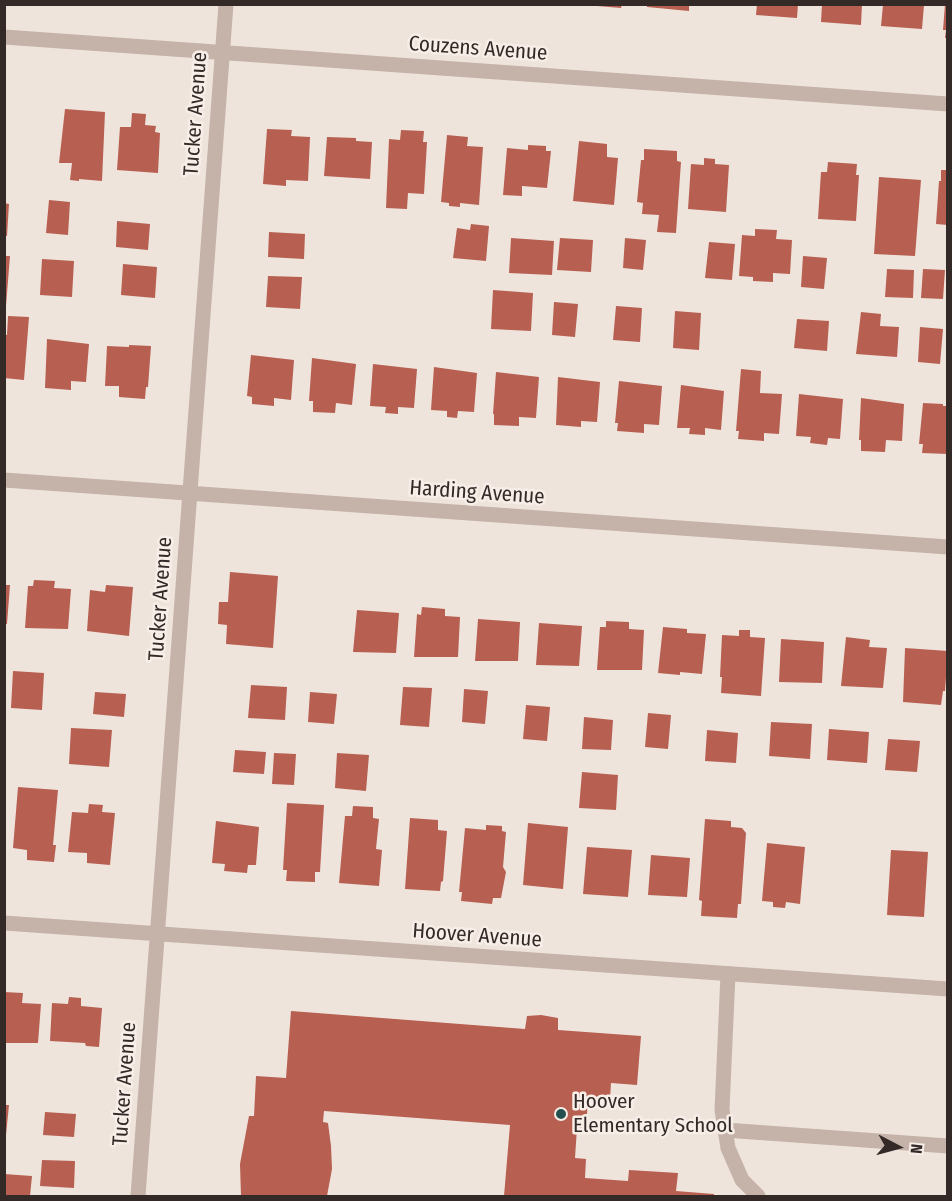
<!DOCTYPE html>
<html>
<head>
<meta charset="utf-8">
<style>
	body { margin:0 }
	#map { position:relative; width:952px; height:1201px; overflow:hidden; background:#efe4dc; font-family:"Fira Sans Condensed",sans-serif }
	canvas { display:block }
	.frame { position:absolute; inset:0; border:6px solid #332a28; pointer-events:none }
	.north { position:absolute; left:868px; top:1117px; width:60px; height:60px; -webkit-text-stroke:4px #f7eee8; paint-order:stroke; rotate:96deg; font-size:16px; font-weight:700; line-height:24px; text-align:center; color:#332a28 }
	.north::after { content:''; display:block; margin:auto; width:21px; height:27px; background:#332a28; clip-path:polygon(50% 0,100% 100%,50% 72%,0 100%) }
</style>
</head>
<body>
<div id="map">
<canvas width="952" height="1201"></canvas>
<div class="frame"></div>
<div class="north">N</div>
</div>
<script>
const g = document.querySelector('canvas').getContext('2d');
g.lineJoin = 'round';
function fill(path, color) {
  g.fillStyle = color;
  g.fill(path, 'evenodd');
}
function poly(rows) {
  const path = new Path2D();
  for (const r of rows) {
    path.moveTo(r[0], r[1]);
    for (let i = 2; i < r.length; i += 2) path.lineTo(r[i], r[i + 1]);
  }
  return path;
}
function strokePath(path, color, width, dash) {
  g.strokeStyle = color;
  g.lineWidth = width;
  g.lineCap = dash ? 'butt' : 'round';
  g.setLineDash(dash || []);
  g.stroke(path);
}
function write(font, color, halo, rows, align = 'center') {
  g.font = font + ' "Fira Sans Condensed",sans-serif';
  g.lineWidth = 5;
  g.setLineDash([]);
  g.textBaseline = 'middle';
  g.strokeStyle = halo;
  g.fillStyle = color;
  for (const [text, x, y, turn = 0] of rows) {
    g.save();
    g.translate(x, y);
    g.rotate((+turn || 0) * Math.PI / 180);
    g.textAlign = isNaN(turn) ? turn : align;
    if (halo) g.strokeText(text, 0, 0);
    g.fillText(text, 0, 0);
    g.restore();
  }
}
fill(poly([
	[597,4,622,4,621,8,597,6],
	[647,4,689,4,689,11,647,7],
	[757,4,798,4,797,18,756,15],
	[822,4,862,4,861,25,821,22],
	[945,4,948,4,948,38,945,38,946,30,943,30],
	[883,5,924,5,922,29,881,26],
	[65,109,105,112,102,181,79,179,79,181,70,180,72,163,59,163],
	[132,113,146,114,145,125,156,126,155,132,160,133,158,173,117,170,120,127,131,127],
	[267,129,292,130,291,136,310,137,308,181,286,180,286,186,263,184],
	[401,130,424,131,423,142,427,142,424,194,408,193,407,209,386,208,389,139,400,140],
	[447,135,468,137,467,146,483,147,479,205,460,203,460,207,449,206,449,203,441,202],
	[327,137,356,138,356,141,372,142,370,179,324,176],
	[579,141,607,144,607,157,618,158,614,205,573,201],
	[528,145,546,146,546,151,551,151,547,188,522,186,522,196,503,195,507,148,528,150],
	[644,149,677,151,677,161,681,162,676,233,657,232,659,215,642,214,643,203,637,202,641,160,644,160],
	[704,158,715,159,715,164,729,165,726,212,688,209,691,164,704,165],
	[828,162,857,164,856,175,859,175,856,221,818,219,821,172,827,172],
	[941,170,948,170,948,225,936,224,939,181,941,181],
	[879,177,921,180,915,256,874,254],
	[49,200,70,202,68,235,46,233],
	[4,203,9,204,7,236,4,236],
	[117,221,150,224,148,250,116,247],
	[471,224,489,226,486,261,453,258,457,228,470,230],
	[755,229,777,230,776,239,792,240,790,274,773,273,773,282,753,281,753,277,739,276,742,235,755,236],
	[269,232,305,234,304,259,268,257],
	[511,238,554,241,552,275,509,273],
	[560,238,593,240,591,272,557,270],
	[625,238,646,240,643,270,623,268],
	[709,242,735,244,732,280,705,278],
	[4,256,10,256,6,306,4,306],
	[803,256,827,258,824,289,801,287],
	[42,259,74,261,72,297,40,295],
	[123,264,157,267,155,298,121,295],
	[887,269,914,270,913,298,885,297],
	[923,269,945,270,943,299,921,298],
	[268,276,302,277,300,309,266,307],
	[493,290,533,293,531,331,491,329],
	[554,302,578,304,575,337,552,335],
	[616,306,642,308,640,342,613,340],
	[675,311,701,313,699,350,673,348],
	[861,312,881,314,880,326,899,327,897,357,856,354],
	[8,316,29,317,24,380,4,378,4,335,7,335],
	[797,319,829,321,827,351,794,348],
	[920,327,943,329,940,364,918,362],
	[47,339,89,344,86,382,71,381,71,390,45,388],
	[129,345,151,346,148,387,146,387,145,399,119,397,119,386,105,386,107,346,129,347],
	[251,355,294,360,291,400,274,398,274,406,252,404,252,397,247,396],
	[312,358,356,364,352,405,336,403,335,413,313,412,313,401,309,401],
	[373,364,417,369,414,408,398,407,398,414,385,413,386,407,370,406],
	[434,367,477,373,474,412,458,411,457,418,447,417,447,411,431,410],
	[741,369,761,371,760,393,782,394,779,434,764,433,764,441,738,439,739,431,736,431],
	[496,372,539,377,536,418,519,417,519,426,494,425,494,414,493,414],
	[558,377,600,382,597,422,581,421,581,427,556,425],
	[619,381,662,386,659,425,644,424,644,433,617,431,618,423,615,423],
	[681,385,724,391,721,430,705,428,705,435,689,434,690,428,677,428],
	[799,394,843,399,840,439,828,438,827,445,810,443,811,437,796,436],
	[861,398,904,404,902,441,886,440,885,452,861,451,861,440,859,440],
	[923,403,943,404,943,406,948,406,948,454,922,453,923,444,919,444],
	[230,572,278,576,273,648,226,644,227,625,218,624,219,602,228,602],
	[34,580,55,581,54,588,71,589,68,629,25,628,28,586,33,586],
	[4,585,10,585,7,624,4,624],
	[106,585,133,587,129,636,87,631,90,590,105,592],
	[422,607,445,609,445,616,460,617,458,657,414,657,417,614,421,615],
	[357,610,399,613,396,653,353,652],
	[478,619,520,622,518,661,475,661],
	[606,621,629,622,629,629,644,630,642,670,597,670,600,627,606,627],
	[539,623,582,626,579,666,536,665],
	[663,627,687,629,687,633,706,634,702,674,680,672,680,675,658,673],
	[739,630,750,630,750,637,765,638,761,696,721,693,722,677,720,677,722,635,739,636],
	[846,637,870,640,869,647,887,648,883,688,841,686],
	[781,639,824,642,822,683,779,682],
	[905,648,948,651,945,691,943,691,941,705,903,702],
	[13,671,44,673,42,710,11,708],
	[251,685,287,687,285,720,248,718],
	[403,687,432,688,429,727,400,725],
	[464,689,488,691,485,724,462,722],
	[95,692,126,694,124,717,93,714],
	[310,692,337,694,334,724,308,722],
	[526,705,550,707,547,741,523,739],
	[648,713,671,715,668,749,645,747],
	[584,717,613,720,611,750,582,749],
	[771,722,812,724,810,759,769,756],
	[71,728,112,730,109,767,69,764],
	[829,729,869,732,867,763,827,760],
	[707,730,738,733,736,763,705,761],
	[888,739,920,741,917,772,885,770],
	[235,750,266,752,264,774,233,772],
	[274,753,296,754,294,785,272,784],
	[337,753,369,755,366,791,335,788],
	[582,772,618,775,616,810,579,808],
	[18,787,58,790,53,845,56,845,54,862,27,860,27,850,13,848],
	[287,803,324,805,320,872,315,872,315,882,286,881,287,870,283,870],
	[89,804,103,805,102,812,115,813,110,865,87,863,87,853,68,852,72,812,88,813],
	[353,806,373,807,373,818,379,819,376,849,382,850,379,886,339,883,345,816,352,816],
	[410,818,438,820,438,830,447,831,443,881,441,882,440,891,405,889],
	[705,819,731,821,731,827,742,828,746,833,741,904,738,904,737,918,701,916,702,901,699,900],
	[216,821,259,827,256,865,248,865,247,873,224,871,225,864,212,863],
	[528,823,568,827,563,889,523,885],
	[486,825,502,826,502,831,506,832,503,867,506,872,501,898,493,898,492,904,461,901,462,892,459,892,465,828,486,830],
	[767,843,805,847,800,904,786,902,785,908,773,907,773,902,762,901],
	[587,847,632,850,628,897,583,894],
	[891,850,928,852,924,917,887,915],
	[651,855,690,858,687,897,648,895],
	[4,992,23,993,22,1003,41,1004,38,1043,4,1043],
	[69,997,81,998,81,1006,102,1008,99,1047,86,1046,85,1043,50,1041,52,1003,68,1004],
	[291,1011,525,1029,527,1016,541,1015,558,1018,558,1030,641,1036,637,1085,611,1083,610,1099,588,1098,586,1129,577,1128,575,1158,586,1159,585,1178,628,1181,629,1170,678,1173,676,1191,714,1194,714,1196,504,1196,510,1125,324,1111,323,1122,328,1123,331,1146,332,1169,327,1196,241,1196,240,1164,249,1116,254,1116,256,1076,286,1078],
	[4,1105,9,1105,6,1135,4,1135],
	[45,1112,76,1114,74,1137,43,1135],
	[42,1160,75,1161,74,1188,40,1186],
	[4,1174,32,1176,30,1196,4,1196]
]), '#b75f51');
strokePath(poly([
	[728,974,722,1110,728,1148,742,1180,758,1196],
	[725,1130,948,1146]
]), '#c5b3a9', 15);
strokePath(poly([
	[4,37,948,104],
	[4,480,948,547],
	[4,923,948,989],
	[138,1196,226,4]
]), '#c5b3a9', 15);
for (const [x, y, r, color] of [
	[561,1114,6,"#23504e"]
]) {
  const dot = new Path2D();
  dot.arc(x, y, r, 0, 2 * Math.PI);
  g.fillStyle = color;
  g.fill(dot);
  strokePath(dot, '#f7eee8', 2);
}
write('21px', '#332a28', '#f7eee8', [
	["Couzens Avenue",478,49,4],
	["Tucker Avenue",196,114,-86],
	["Harding Avenue",477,493,4],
	["Tucker Avenue",161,599,-86],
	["Hoover Avenue",477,936,4],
	["Tucker Avenue",125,1084,-86]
]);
write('21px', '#332a28', '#f7eee8', [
	["Hoover",573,1102],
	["Elementary School",573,1126]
], 'left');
</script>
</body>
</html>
